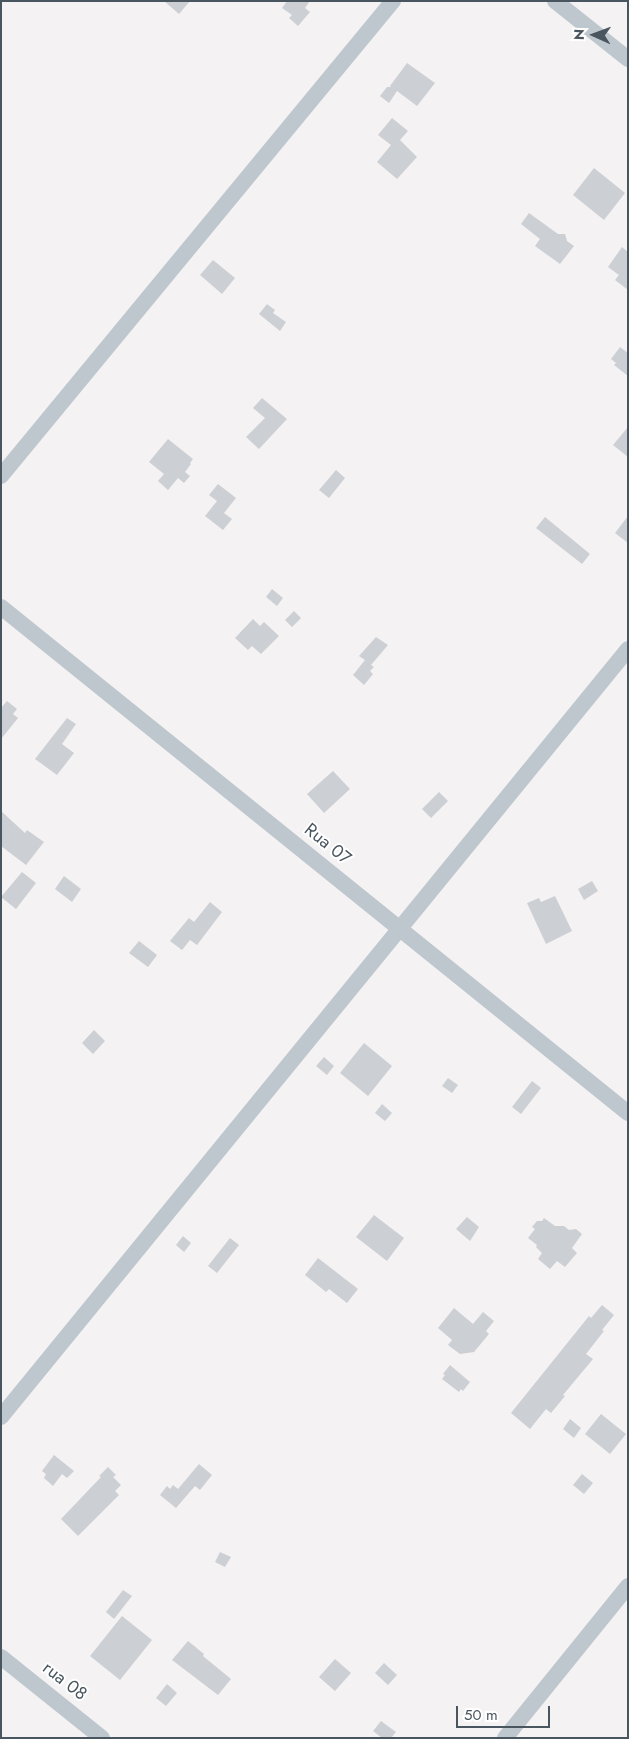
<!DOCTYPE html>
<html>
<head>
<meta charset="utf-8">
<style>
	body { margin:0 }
	#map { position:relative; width:629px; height:1739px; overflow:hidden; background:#f4f2f2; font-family:Jost,sans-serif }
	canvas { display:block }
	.frame { position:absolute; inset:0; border:2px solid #4a565f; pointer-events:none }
	.north { position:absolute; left:569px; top:10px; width:50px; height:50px; -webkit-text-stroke:4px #fff; paint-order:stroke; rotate:272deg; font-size:14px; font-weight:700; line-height:20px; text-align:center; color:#4a565f }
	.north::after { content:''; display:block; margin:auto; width:18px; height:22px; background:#4a565f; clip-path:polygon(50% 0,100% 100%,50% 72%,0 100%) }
	.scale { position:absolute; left:456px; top:1706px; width:94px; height:22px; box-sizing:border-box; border:2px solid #4a565f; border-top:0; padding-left:6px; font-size:15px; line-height:18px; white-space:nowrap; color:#4a565f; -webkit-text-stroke:4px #fff; paint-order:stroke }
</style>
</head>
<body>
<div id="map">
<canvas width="629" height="1739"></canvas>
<div class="frame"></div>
<div class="north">N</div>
<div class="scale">50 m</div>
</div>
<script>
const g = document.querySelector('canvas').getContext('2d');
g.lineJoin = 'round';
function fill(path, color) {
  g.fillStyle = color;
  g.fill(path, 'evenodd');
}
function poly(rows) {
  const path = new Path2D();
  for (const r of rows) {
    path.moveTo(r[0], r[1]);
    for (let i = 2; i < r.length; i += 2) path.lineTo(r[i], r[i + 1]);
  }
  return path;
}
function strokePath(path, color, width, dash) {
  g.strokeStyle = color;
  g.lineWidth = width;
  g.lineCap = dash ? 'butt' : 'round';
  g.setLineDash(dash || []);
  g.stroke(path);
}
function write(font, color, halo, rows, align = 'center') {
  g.font = font + ' Jost,sans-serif';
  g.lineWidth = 4;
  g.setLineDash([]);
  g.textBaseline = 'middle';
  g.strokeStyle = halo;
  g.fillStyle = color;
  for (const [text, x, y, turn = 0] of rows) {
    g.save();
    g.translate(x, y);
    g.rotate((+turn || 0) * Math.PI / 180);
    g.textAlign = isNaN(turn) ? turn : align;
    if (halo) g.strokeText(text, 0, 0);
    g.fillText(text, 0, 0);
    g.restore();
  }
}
fill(poly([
	[164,1,190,1,179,14],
	[287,1,310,1,305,8,310,12,298,26,289,18,292,15,282,8],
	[407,63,435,83,417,106,397,91,389,103,380,96,387,87,391,87,390,86],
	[392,118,408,131,400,140,417,157,397,179,377,162,391,145,378,135],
	[594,168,625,193,604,220,573,195],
	[529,213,558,234,565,234,567,241,574,246,560,264,535,246,540,239,521,224],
	[622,247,628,252,628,290,615,280,619,275,608,267],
	[213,260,235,278,222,294,200,275],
	[267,304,275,310,273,313,286,322,280,331,259,314],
	[620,347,628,353,628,376,614,365,616,363,611,359],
	[262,398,287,419,259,449,246,437,265,418,253,408],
	[628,427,628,457,613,445],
	[168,439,193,459,190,463,191,464,185,472,190,476,184,483,178,478,168,490,158,481,164,474,149,462],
	[336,470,345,478,329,498,319,490],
	[218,484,236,498,224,513,232,519,223,530,205,516,217,501,209,495],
	[628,516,628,543,615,533],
	[545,517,590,554,582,564,536,528],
	[272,589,283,598,277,606,266,597],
	[294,611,301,618,292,627,285,620],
	[253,619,260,626,264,622,279,636,261,654,252,646,248,650,235,638],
	[376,637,388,645,371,665,374,667,370,671,373,674,364,685,353,675,365,660,359,656],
	[7,701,17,709,13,714,18,718,1,739,1,708],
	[67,718,76,724,62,744,74,753,57,775,35,759],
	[333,771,350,789,324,813,307,794],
	[439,792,448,801,431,818,422,809],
	[1,811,25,833,27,830,44,842,26,865,1,846],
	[22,872,36,883,16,909,1,897],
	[64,876,81,889,72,902,55,889],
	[592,881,598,891,584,900,578,889],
	[555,896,572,931,546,944,527,903,539,898,541,902],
	[210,902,222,912,197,945,190,940,182,950,170,941,189,918,194,922],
	[139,941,157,955,148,967,129,953],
	[94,1030,105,1041,93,1054,82,1043],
	[364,1043,392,1066,368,1096,340,1073],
	[324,1057,334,1066,327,1075,316,1066],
	[448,1078,458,1085,452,1093,442,1086],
	[532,1081,541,1088,521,1114,512,1107],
	[382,1104,392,1113,385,1121,375,1113],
	[374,1215,404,1238,387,1261,356,1237],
	[467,1217,479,1227,470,1241,456,1229],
	[544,1218,555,1226,564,1226,569,1230,576,1229,582,1234,572,1248,577,1253,565,1267,557,1261,550,1269,538,1259,542,1253,536,1247,537,1245,528,1238,535,1229,532,1227,537,1221,542,1221],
	[183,1236,191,1243,184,1252,176,1245],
	[230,1238,239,1245,217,1273,208,1266],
	[318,1258,358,1289,347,1303,329,1289,326,1292,305,1275],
	[602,1305,614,1315,602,1330,604,1331,586,1354,593,1359,563,1395,565,1396,551,1413,546,1409,530,1429,511,1413,589,1316,591,1318],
	[454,1308,473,1324,483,1312,494,1321,486,1331,489,1334,474,1352,460,1354,448,1345,452,1340,438,1328],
	[450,1365,470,1382,463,1391,461,1389,459,1392,442,1379,445,1375,443,1374],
	[601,1414,626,1434,610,1454,585,1434],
	[570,1419,581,1428,574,1438,563,1429],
	[54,1455,74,1471,67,1478,62,1474,53,1486,44,1478,46,1474,42,1471],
	[199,1464,212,1475,200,1490,195,1486,176,1508,160,1495,167,1486,170,1489,173,1485,178,1489],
	[108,1467,116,1475,113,1477,121,1485,115,1491,119,1495,78,1536,61,1519,101,1477,99,1476],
	[582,1474,593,1483,584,1494,573,1485],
	[220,1552,231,1557,225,1567,215,1562],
	[123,1590,132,1596,114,1619,106,1612],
	[122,1616,152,1640,120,1680,90,1656],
	[188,1641,204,1654,203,1656,231,1679,218,1695,172,1660],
	[335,1659,351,1673,335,1691,319,1677],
	[384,1663,397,1675,388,1685,375,1673],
	[167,1684,177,1693,166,1706,156,1698],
	[381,1721,396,1732,391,1738,382,1738,373,1731]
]), '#cccfd4');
strokePath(poly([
	[555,1,628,59],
	[1,476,393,1],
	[1,607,628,1113],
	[1,1417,628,649],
	[1,1657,102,1738],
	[505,1738,628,1586]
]), '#bec7ce', 16);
write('18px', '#4a565f', '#fff', [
	["Rua 07",327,845,39],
	["rua 08",64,1682,38]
]);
</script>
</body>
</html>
